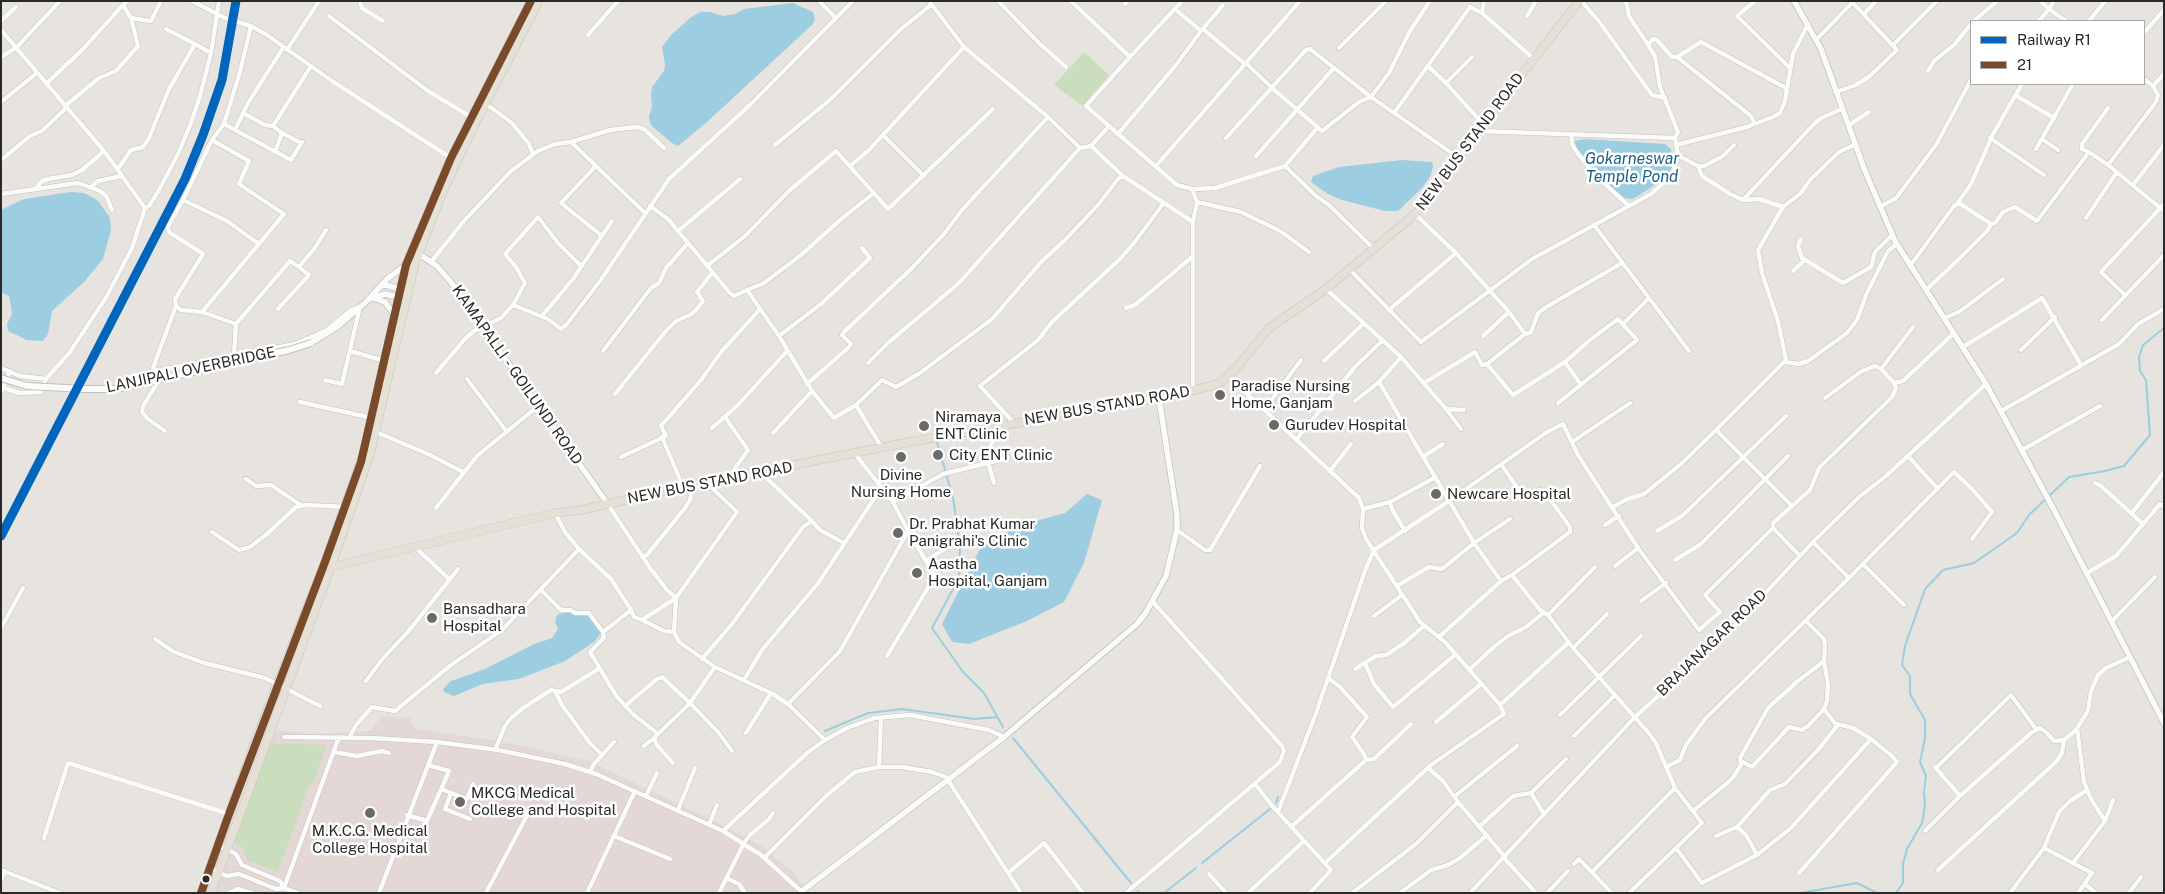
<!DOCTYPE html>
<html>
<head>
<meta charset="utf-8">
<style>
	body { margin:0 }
	#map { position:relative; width:2165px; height:894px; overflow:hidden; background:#e7e4e0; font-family:"Public Sans",sans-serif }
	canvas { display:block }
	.frame { position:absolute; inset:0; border:2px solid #292929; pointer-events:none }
	.legend { position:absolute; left:1970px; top:20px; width:175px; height:65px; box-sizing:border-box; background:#fff; border:1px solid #a9a9a9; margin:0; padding:6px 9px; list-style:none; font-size:15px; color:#292929 }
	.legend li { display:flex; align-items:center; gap:10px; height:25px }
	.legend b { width:25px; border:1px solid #a9a9a9 }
</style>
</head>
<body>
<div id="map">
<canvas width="2165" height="894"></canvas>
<div class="frame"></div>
<ul class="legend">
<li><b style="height:6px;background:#0065bd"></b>Railway R1</li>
<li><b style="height:6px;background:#7a4b2a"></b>21</li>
</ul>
</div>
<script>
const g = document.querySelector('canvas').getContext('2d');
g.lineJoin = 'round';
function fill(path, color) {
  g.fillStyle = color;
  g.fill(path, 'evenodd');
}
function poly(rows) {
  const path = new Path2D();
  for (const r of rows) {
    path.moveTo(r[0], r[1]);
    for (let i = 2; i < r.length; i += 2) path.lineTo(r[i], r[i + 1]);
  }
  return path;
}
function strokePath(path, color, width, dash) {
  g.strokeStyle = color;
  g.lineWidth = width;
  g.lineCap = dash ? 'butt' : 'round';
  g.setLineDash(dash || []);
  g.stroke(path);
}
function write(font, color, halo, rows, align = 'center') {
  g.font = font + ' "Public Sans",sans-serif';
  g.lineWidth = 5;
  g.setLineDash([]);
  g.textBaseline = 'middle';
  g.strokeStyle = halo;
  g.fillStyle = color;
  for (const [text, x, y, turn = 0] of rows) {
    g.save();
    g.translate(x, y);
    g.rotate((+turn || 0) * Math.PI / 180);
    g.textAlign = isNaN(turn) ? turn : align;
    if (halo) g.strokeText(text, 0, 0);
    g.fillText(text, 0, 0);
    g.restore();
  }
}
fill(poly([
	[382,716,410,718,414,728,520,745,589,761,706,817,760,845,791,870,809,893,212,893,269,729,312,734,370,731]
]), '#e4d8d7');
fill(poly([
	[1084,52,1109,75,1083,106,1054,85],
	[267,743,327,745,314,781,308,789,278,872,247,860,243,847,233,843]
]), '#cadebd');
fill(poly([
	[793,3,813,12,815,19,813,24,707,122,678,146,672,143,653,127,650,123,649,116,652,107,651,95,652,87,664,71,665,64,662,47,671,35,690,18,700,12,710,12,723,16,735,14,744,9],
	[1585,139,1665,144,1671,149,1672,170,1665,178,1638,196,1632,199,1624,198,1599,177,1576,148,1575,141],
	[1402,160,1432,162,1433,166,1431,175,1422,188,1398,211,1385,211,1342,200,1328,194,1311,182,1313,176,1339,167],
	[71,192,84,193,94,198,99,202,110,218,111,230,103,259,84,282,52,311,48,334,43,341,27,340,8,331,7,324,12,314,11,306,9,296,1,292,1,210,24,199],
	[1087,494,1102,500,1084,563,1064,602,1027,621,969,644,952,642,942,624,980,549,1014,527,1065,513],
	[569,611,589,616,601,633,594,642,565,661,519,679,483,684,454,696,444,692,443,689,451,681,485,669,532,645,552,638,558,629,555,622,557,615]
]), '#9ccde0');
strokePath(poly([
	[937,442,953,498,960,545,959,578,932,628,963,672,984,693,1003,727],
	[825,731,868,713,902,709,975,719,997,717],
	[1013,738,1131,883],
	[1276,803,1278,797],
	[1202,863,1270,809],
	[1138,891,1139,893],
	[1164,893,1196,868],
	[1800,893,1857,883,1877,893],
	[1896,893,1903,883,1903,864,1907,849,1922,823,1925,805,1924,792,1926,776,1920,762,1925,738,1925,720,1910,694,1910,676,1902,665,1905,646,1925,589,1943,570,1974,563,2017,533,2029,515,2069,477,2105,471,2124,466,2150,435,2146,380,2140,371,2139,357,2143,345,2164,328]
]), '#9ccde0', 2);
const minor = poly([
	[192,1,225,18,251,26,267,35,332,81,451,158],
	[360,1,362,8,383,21],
	[819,1,836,18],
	[929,1,964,47,1048,117,1080,148],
	[998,1,1040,44,1066,67],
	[1071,1,1130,57,1086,106,1177,185,1192,189,1215,188,1285,166,1316,196,1329,205,1374,249],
	[1581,1,1598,20,1652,95,1665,98],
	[1626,1,1629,16,1648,45],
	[1755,1,1737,16,1790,68],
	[2040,1,2049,9,2054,1],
	[1125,4,1127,1],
	[1175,9,1201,31],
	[1482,13,1484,1],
	[1864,14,1876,1],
	[329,16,428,91,471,117],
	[1527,16,1536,1],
	[131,18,151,21,161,1],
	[1,21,16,7],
	[1974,21,1997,1],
	[2039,21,2049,9,2066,21],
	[2089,21,2105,1],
	[251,26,240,72,224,124,212,140,183,200,168,227,169,232,203,254,175,299,176,306,153,368,156,371,295,344,327,330,351,310,359,307],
	[1203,29,1245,64],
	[1,30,104,151,145,208],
	[2144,33,2164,10],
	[588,35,618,1],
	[1816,40,1852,3],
	[195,44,211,53],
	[1894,44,1937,1],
	[1339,48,1386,1],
	[287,50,319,1],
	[1,57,17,47,60,1],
	[1130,57,1182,1],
	[1677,57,1751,116,1755,124],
	[1246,63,1272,88,1322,131,1359,102,1371,97,1389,73,1410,31,1430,1],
	[1428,66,1446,83,1472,57],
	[1928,71,1934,61,1954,45,1971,24],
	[2144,79,2153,86,2164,74],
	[1446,83,1483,124],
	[46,84,83,49,123,5],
	[1836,92,1856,85,1870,76,1897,50,1851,1],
	[2015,95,2054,118],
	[1,102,37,73],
	[486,104,512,123,529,144,533,154],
	[65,106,99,78,116,71,138,46,131,18,123,5,127,1],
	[243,113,265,125,273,126],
	[1394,113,1470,7,1482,13,1534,59],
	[224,124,291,160,302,142],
	[1849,125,1869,112],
	[235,130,248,103,283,48],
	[1478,131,1675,138],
	[282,133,301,143],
	[1118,134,1176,65,1201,31,1223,5],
	[1571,134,1572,144,1576,151,1594,174,1629,206],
	[883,135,924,176],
	[1226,138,1306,50,1310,49,1371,97,1459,158],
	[1990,138,2044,175],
	[2042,139,2058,150],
	[571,142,645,213],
	[775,145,831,99,901,29,931,5],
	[1676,145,1747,127,1773,117,1780,113,1785,101,1793,54,1808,24],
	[1091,146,1123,176,1193,222],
	[2036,149,2073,84],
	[275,152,282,133,273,126,311,66],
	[2089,152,2082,149,2082,144,2108,108],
	[1677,155,1698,166,1704,166,1723,156,1734,145],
	[1256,156,1333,69],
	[1,160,30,136,42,131,66,108],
	[2108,165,2164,211],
	[596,166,561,203,602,236],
	[850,166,869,150,964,47],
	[1156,166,1300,1],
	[1285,166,1318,127],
	[1698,166,1702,176,1730,194,1743,200,1813,125,1821,118,1842,109],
	[118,169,131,150,143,147,149,138,169,89,195,44,166,29],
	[2133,185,2164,145],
	[91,187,98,181,122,176],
	[36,188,42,181,48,179,72,175,82,170,104,151],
	[1192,189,1197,202,1193,222,1193,391],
	[1,194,78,183,100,191,107,197,112,210],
	[183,200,227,221,259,244],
	[1743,200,1759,199,1783,207,1801,193,1810,180,1839,152,1854,145],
	[1197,202,1241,212,1280,231,1309,252],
	[1957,204,1971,184,1993,134,2022,84],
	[650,206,668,219,730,293,734,296,747,290,779,336,812,391,834,418,856,405,882,448],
	[1880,207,1896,198,1936,145,1971,80],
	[1415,214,1456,253,1509,312,1525,334],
	[2086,218,2117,172],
	[1594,225,1689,351],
	[678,231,740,179],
	[1801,239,1798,246,1802,258,1843,283,1871,267,1875,252,1892,235],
	[431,262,463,222,511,171,538,151,555,144,571,142,610,130,636,127,644,129,664,148],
	[707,266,745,236,790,190,836,151,888,209,993,109],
	[1910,266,1954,206,1959,203,1991,224,1995,223,2003,212,2015,207,2037,221,2089,152,2108,165,2156,102,2158,95,2153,86],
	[1350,270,1421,342,1532,259,1651,194,1669,178,1674,169,1678,154,1675,138,1678,132,1660,87,1655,56,1648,45,1653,39,1657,40,1672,57,1677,57,1701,42,1786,88],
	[1793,271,1805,260],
	[1326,289,1401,357,1379,382,1474,543,1501,581,1512,575,1540,610,1548,615,1573,648,1648,732,1656,743,1675,788,1702,823,1629,893],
	[747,290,764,283,801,255,840,220,874,193],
	[1926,290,1959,259,1988,230,1991,224],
	[2125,295,2101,272,2164,204],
	[513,305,525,283,516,267,505,254,538,217,558,243,581,266],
	[176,306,181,310,202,312,236,324],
	[1126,308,1135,305,1193,256],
	[278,309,309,275,299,267],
	[1389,310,1456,253],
	[202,312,284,214,239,184,249,161,212,140],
	[542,316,573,279,612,221],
	[1944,318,1959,312,2003,279],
	[2102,320,2164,255],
	[1623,324,1648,299],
	[779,336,821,304,870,258,862,248],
	[1483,336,1509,312],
	[1963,347,2042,298,2081,365],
	[2021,350,2055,317],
	[350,351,385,361],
	[603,351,651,288,659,283,666,268,688,243],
	[234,355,236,324,290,261,299,267,314,249,326,230],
	[1401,357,1446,409,1464,410],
	[1324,361,1364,323],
	[1565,362,1581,385],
	[1785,362,1799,364,1808,361,1847,333,1857,320,1867,293,1888,251,1897,244],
	[868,363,888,343,959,283,1080,148,1091,146,1109,126],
	[1487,364,1513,395,1565,362,1590,340,1618,319,1637,340,1558,403],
	[1,368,20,376,46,379,70,352,107,296,132,248,145,208,149,206,159,190,178,154,191,123,200,96,211,53,219,1],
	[1881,369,1913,327],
	[436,373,465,339,474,331,501,318,513,305,548,319,561,329,567,324,600,281,669,179,750,105,853,1],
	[1228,376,1359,498,1363,509,1362,528,1366,539,1420,622,1445,642,1500,705,1504,714,1431,765,1325,863],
	[467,379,507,432],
	[325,380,342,384,359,311],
	[1424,383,1475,352,1482,365,1487,364,1525,334,1531,332,1538,313,1548,306,1622,263],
	[807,384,848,348,851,344,842,335,845,331,912,268,944,234,962,210,1048,117],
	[156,385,143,406,142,412,148,419,165,431],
	[1,387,19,393,41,392,46,379],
	[1,392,10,371],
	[615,394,665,332,676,321,690,315,696,310,703,301,697,292,712,273],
	[1825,398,1862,371,1875,366,1881,369,1894,383,1903,381,1954,333],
	[1355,401,1379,382],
	[300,402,372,418],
	[856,405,882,380,896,387,920,373,992,319,1042,261,1064,241,1098,205,1118,179,1123,176],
	[1446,409,1461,429],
	[1264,410,1301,360],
	[2001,411,2119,344,2138,324,2164,309],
	[725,417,748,450,729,477],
	[1014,423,980,386,1038,340,1052,322,1121,258,1134,243,1163,204],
	[712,428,738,405,787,351],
	[1716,430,1786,360,1778,321,1762,273,1758,250,1783,207],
	[376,432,430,455,463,472],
	[773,433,812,391],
	[662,437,683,487],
	[1296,440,1355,367,1383,340],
	[1572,442,1630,403],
	[2022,450,2100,406],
	[855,454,893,502,908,531,935,576,887,656],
	[1424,456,1443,444],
	[1908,456,1938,489],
	[621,457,666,436,661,426,701,380,722,351,760,309],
	[1501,464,1523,496,1525,499,1530,497,1539,490,1544,491,1570,527,1570,532,1512,575],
	[1330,471,1351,444],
	[246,479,256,486,271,485,302,506],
	[994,483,986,455,1000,427],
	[2095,483,2101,486,2143,524],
	[893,502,943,474,1008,458],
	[607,503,650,568,667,590,676,598,674,632,679,642,715,667,690,703,718,732,732,751],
	[1792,506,1810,490,1819,468,1892,397,1896,388,1894,383],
	[1613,507,1625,500,1644,494,1681,464,1716,430,1792,506,1773,523,1773,528,1800,556],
	[436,508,477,456,538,406],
	[1363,509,1390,502],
	[2132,513,2164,472],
	[812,521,820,530,844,543],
	[1605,525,1619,516],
	[1177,530,1205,550,1210,550,1260,466],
	[1405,531,1392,509,1390,502,1436,477],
	[1657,531,1682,516,1786,416],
	[212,532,239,550,250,547,267,534,296,507,306,505,346,507],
	[416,548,449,579],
	[579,549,611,579,631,610],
	[642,557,647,555,685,508,690,500,693,486],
	[1675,560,1701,544,1788,456],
	[926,561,957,541],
	[1863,564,1904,605],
	[1615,566,1638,548],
	[2087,573,2116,556,2160,504,2164,507],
	[1849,578,1954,472,1972,489,1992,512,1972,539],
	[1397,586,1429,567,1442,569,1474,543,1510,519],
	[541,590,561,610,571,610,575,613,589,613,603,632,631,610,634,617,642,620,676,598,737,512,707,483],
	[1641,601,1666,583],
	[1548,615,1595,567],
	[1374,616,1402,595],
	[642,620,664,631,674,632],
	[2112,621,2155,577],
	[1,628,23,588],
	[603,632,604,638,590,652,617,697,634,715,657,733],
	[1439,637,1501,581],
	[155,639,174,652,204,663,265,678,320,706],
	[1573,648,1607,614],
	[702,659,732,624,803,527,812,521,760,472],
	[1365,663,1374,684,1393,707,1456,654],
	[715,667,771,693,788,704,825,740],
	[1355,669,1376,656,1386,655,1403,644,1424,626],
	[1469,670,1495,646,1508,636,1526,627,1542,614],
	[1328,678,1339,686,1367,717,1352,737,1364,754,1366,760],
	[744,680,762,650,819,582,881,488],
	[366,681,384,657,407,633,458,569],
	[555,691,562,705,589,742,602,755],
	[788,704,840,651,908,531],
	[1500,705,1569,642],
	[625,706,657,679,662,677,690,703,654,738,657,745,673,763],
	[1560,715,1641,636],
	[1436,722,1481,684],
	[2077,728,2084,782,2091,799,2105,821],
	[746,733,771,693],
	[1574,736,1615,695],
	[284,737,371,738,437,742,498,750,565,764,596,774,723,831,761,855,803,893],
	[349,738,356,725,372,707,395,711,451,665,502,630,579,549,565,532,555,513],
	[644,746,654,738],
	[495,750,505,726,511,718,523,708,551,690,561,692,600,668],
	[334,752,357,756,382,751,389,753],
	[1741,761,1752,767,1789,727,1802,730,1808,726,1824,709,1827,701,1828,684,1824,661],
	[879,767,881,718],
	[1666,767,1680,760,1686,745,1705,719,1849,578,1813,542],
	[1935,767,1960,796],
	[1428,768,1443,781,1458,802,1505,857],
	[1936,768,2011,695,2036,729],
	[590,772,594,764,614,742],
	[1255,784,1274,808,1331,870,1310,893],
	[441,789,467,799,473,784],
	[451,793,445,809,470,819],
	[646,796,657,773],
	[1455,796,1517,746],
	[678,810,695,768],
	[1693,811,1732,779,1741,765,1740,758,1768,708,1798,681,1824,661,1825,646,1824,639,1806,621],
	[1278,812,1315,716,1366,568,1374,550,1449,501,1547,432,1563,424,1578,455,1638,548,1699,630,1720,612,1705,595,1773,528],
	[1544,814,1531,793,1566,759],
	[407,815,427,821,447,776,449,771,428,765],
	[709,825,717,805],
	[1291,827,1366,760,1374,759,1411,724],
	[1479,827,1513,796,1531,793],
	[1737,827,1746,835,1757,855],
	[723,831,807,753,825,740,847,728,875,718,910,715,989,730,1004,737],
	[1925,831,1960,796,2031,733,2040,728,2047,733,2054,741,2064,740,2076,730,2088,711,2091,691,2098,675,2106,668,2130,657],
	[614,836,670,859],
	[1716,836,1737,827,1770,790,1785,784,1818,750,1837,726,1824,709],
	[44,838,68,763,229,814],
	[217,845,236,854,242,865,280,881,284,888],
	[1676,848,1702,883,1757,855,1791,828,1871,739],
	[2044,848,2092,873,2078,893],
	[764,858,826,796,855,772,879,767,902,767,932,772,946,777,1021,893],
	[1504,858,1536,893],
	[2073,863,2105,821,2113,800],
	[1574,864,1579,859,1612,893],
	[209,868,227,876,239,874,276,889,284,888],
	[1,870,60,893],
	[1938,870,2057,761,2062,753,2064,740],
	[1592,872,1675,788],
	[1008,873,1044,843,1083,893],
	[1799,873,1897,762,1892,756,1871,739,1853,728,1837,724],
	[1209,874,1226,893],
	[726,878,739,884,745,893],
	[1,880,5,871],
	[2085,884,2096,893],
	[284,888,339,737],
	[284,888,298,893],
	[229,893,238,889,251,893],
	[379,893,437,742],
	[486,893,532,806],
	[587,893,635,791],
	[719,893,744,843,750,835,769,819,773,813],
	[1126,893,1280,762,1284,751,1282,746,1153,602],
	[1248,893,1304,841],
	[1352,893,1416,844,1458,802],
	[1400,893,1431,870,1448,865,1460,858,1487,835],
	[1470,893,1635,717,1730,631,1813,542,1859,497,1886,476,1986,384],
	[1547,893,1568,871],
	[2010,893,2044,848,2059,812,2070,801,2087,790],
	[2129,893,2141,877]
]);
const tertiary = poly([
	[1794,1,1821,49,1865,171,1895,241,1986,384,2053,508,2164,723],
	[419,254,437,266,451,282,607,503],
	[381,286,386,285,400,289],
	[372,298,385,294,402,298],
	[373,298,385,302,395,316],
	[311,343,337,327,366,302,387,279,406,265],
	[802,891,1004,737,1137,624,1145,614,1166,576,1177,530,1177,515,1159,398]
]);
const primary = poly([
	[325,562,363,455,406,265,451,158,531,1],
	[331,567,370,454,415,263,443,191,474,126,539,1]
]);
const trunk = poly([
	[331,567,555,513,581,510,683,487,899,444,1159,398,1211,386,1221,382,1238,366,1269,328,1326,289,1415,214,1436,191,1483,124,1579,1],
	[201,893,257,736,325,562,331,567],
	[211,893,331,567]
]);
strokePath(minor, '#c1c0bf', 5.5);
strokePath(tertiary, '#c1c0bf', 7);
strokePath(primary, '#c3c3c1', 9);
strokePath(trunk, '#c3c3c1', 9);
strokePath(minor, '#fbfbfa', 4.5);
strokePath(tertiary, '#fbfbfa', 5.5);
strokePath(primary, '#e4e1d5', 8);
strokePath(trunk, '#e5dfd5', 8);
const secondaryBridge = poly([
	[1,378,27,386,85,389,117,389,289,350,311,343]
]);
strokePath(secondaryBridge, '#c1c0bf', 8, []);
strokePath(secondaryBridge, '#fbfbfa', 6);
strokePath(poly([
	[201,893,229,814,325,562,361,462,406,265,451,158,531,1]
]), '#7a4b2a', 8);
strokePath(poly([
	[1,536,185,179,203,135,222,80,236,1]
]), '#0065bd', 9);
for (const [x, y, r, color] of [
	[1220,395,6,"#6c6a69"],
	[1274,425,6,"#6c6a69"],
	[924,426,6,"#6c6a69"],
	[938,455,6,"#6c6a69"],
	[901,457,6,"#6c6a69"],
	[1436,494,6,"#6c6a69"],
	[898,533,6,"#6c6a69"],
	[917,573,6,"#6c6a69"],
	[432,618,6,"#6c6a69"],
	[460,802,6,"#6c6a69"],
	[370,813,6,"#6c6a69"],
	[206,879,4.5,"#292929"]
]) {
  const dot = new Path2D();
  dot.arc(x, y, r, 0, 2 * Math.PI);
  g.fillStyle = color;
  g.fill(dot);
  strokePath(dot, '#fff', 2);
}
write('15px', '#292929', '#fff', [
	["NEW BUS STAND ROAD",1470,142,-53],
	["LANJIPALI OVERBRIDGE",191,370,-12],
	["KAMAPALLI - GOILUNDI ROAD",517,375,55],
	["NEW BUS STAND ROAD",1107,406,-10],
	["NEW BUS STAND ROAD",710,483,-11],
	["BRAJANAGAR ROAD",1712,643,-44]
]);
write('15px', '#292929', '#fff', [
	["Paradise Nursing",1231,386],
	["Home, Ganjam",1231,403],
	["Niramaya",935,417],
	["ENT Clinic",935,434],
	["Gurudev Hospital",1285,425],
	["City ENT Clinic",949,455],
	["Divine",901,475,"center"],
	["Nursing Home",901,492,"center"],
	["Newcare Hospital",1447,494],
	["Dr. Prabhat Kumar",909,524],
	["Panigrahi's Clinic",909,541],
	["Aastha",928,564],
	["Hospital, Ganjam",928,581],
	["Bansadhara",443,609],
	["Hospital",443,626],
	["MKCG Medical",471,793],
	["College and Hospital",471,810],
	["M.K.C.G. Medical",370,831,"center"],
	["College Hospital",370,848,"center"]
], 'left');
write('italic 16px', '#1d628a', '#fff', [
	["Gokarneswar",1632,159],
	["Temple Pond",1632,177]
]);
</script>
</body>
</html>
